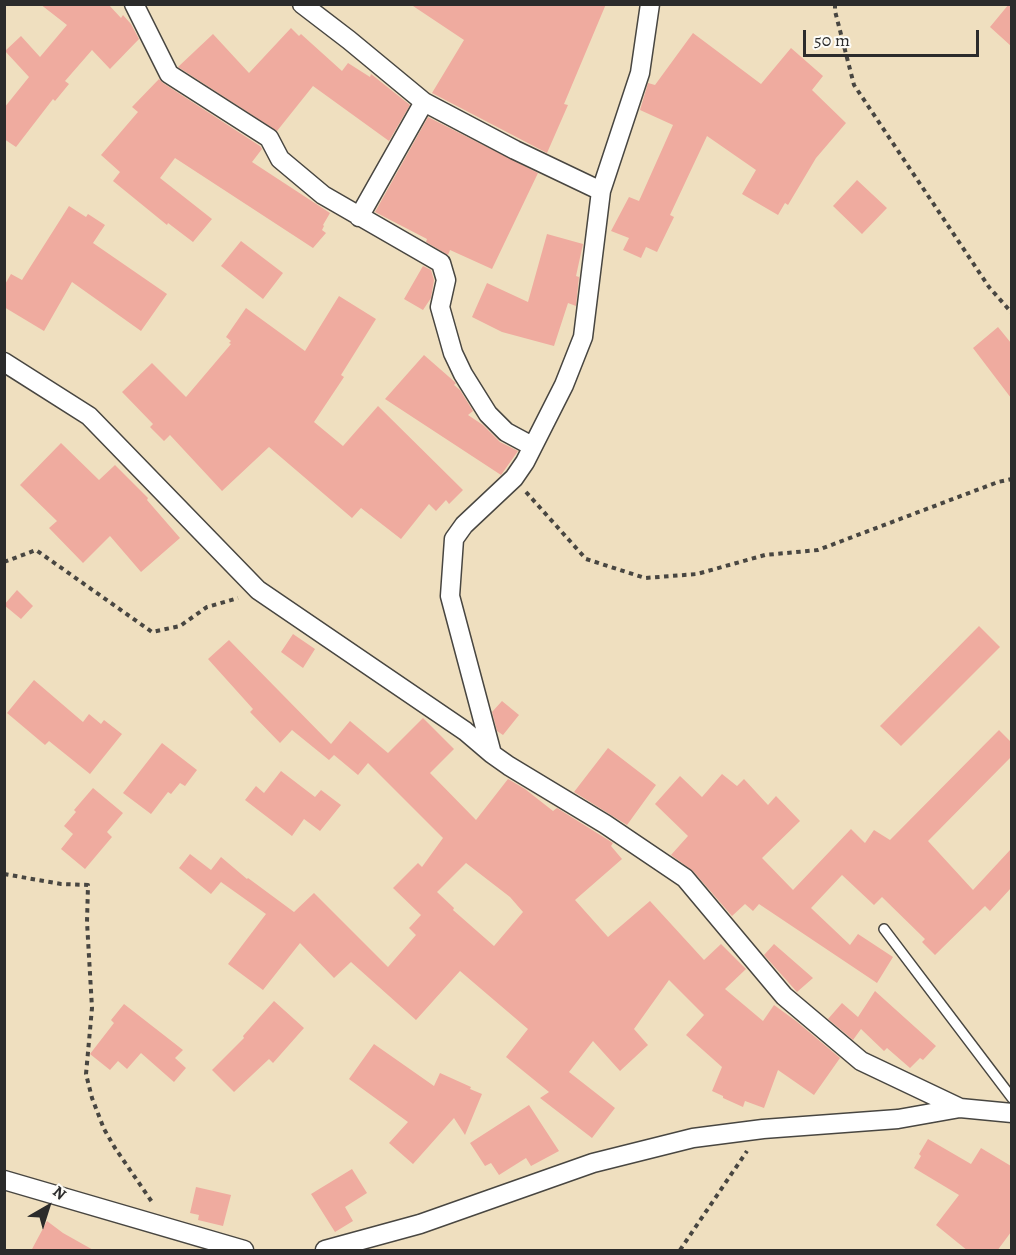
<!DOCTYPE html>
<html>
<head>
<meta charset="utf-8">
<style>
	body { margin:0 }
	#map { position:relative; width:1016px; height:1255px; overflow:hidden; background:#efdfbf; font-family:Alegreya,serif }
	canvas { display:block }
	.frame { position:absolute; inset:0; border:6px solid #2b2b2b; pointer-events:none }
	.north { position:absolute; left:18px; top:1177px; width:60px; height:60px; -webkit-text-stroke:4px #fdfcf7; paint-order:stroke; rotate:39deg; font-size:16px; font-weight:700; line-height:24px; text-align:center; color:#2b2b2b }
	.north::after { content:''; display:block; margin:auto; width:21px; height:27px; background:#2b2b2b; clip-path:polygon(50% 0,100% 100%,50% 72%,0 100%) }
	.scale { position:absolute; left:803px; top:30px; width:176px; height:27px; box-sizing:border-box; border:3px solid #2b2b2b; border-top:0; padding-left:8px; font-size:18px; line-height:21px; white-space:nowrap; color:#2b2b2b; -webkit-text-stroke:4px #fdfcf7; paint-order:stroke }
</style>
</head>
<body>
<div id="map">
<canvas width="1016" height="1255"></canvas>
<div class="frame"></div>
<div class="north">N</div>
<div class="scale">50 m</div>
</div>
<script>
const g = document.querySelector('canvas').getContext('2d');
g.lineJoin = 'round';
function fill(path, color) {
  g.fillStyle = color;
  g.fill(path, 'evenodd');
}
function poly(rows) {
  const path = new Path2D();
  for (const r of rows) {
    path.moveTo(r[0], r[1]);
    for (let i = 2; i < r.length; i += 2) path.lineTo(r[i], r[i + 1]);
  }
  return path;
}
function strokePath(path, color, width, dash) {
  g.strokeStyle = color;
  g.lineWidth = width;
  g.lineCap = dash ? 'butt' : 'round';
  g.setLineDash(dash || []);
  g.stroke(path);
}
fill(poly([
	[40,4,108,4,121,18,123,15,131,24,139,39,110,69,92,50,65,81,69,84,55,101,53,99,16,147,4,139,4,108,29,77,5,51,21,36,40,57,67,25],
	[410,4,606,4,564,104,568,105,547,153,432,93,464,40],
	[1009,4,1011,4,1011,46,990,27],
	[291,28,299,36,301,34,342,71,348,63,370,77,371,74,410,105,389,141,313,86,277,131,178,67,213,34,249,73],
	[693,33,761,84,791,48,823,76,812,90,846,123,816,158,788,205,785,203,778,215,742,194,756,170,707,136,670,215,674,217,657,252,646,247,641,258,623,250,629,238,611,231,629,197,639,201,673,125,640,110,648,83,655,85],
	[159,79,163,83,260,146,262,149,252,162,330,213,323,225,324,226,322,230,326,233,313,248,175,158,160,178,212,219,193,242,168,223,167,225,113,181,120,172,101,155,138,112,132,107],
	[428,117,538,173,492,269,450,250,448,255,426,242,427,239,375,212],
	[857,180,887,208,862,234,833,206],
	[69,206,86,217,88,214,105,225,93,243,167,294,141,331,72,282,44,331,4,307,4,286,11,274,22,280],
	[547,234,583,244,576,276,579,277,576,306,568,303,554,346,502,332,472,317,487,283,528,302],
	[241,241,283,273,263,299,221,266],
	[423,266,431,270,434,280,431,298,423,310,404,299],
	[339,296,376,319,341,375,344,377,314,422,343,446,378,406,463,490,449,504,446,500,436,511,429,504,401,539,361,508,352,518,269,447,222,491,170,435,164,441,150,427,153,424,122,392,152,363,186,397,231,344,229,343,231,341,226,337,246,308,305,351],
	[998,327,1011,343,1011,398,973,348],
	[424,355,456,383,454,385,460,390,473,411,468,415,483,425,500,442,518,451,501,475,385,399],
	[61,443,99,480,115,465,148,498,147,500,180,538,141,572,110,536,83,563,49,528,57,521,20,485],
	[17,590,33,606,21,619,4,605],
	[979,626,1000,647,901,746,880,726],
	[293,634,315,649,303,668,281,652],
	[229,640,331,744,350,721,388,753,423,718,454,749,430,773,476,820,508,779,525,789,553,811,557,808,613,843,611,846,622,859,575,900,608,937,650,901,704,960,721,944,746,969,725,989,763,1021,774,1005,796,1021,840,1058,814,1095,778,1070,764,1108,745,1101,743,1107,723,1098,723,1096,712,1091,722,1067,686,1035,704,1015,669,980,634,1029,648,1045,620,1071,593,1041,569,1072,615,1108,592,1138,540,1098,549,1092,506,1057,528,1029,460,971,416,1020,351,962,334,978,300,943,263,990,228,964,266,914,221,882,211,894,179,868,190,854,211,870,221,857,247,879,248,878,294,912,314,893,388,967,416,935,409,928,421,915,393,888,418,863,422,867,443,838,368,763,358,775,334,755,329,760,292,730,280,743,250,712,253,709,208,659],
	[466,863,510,897,523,912,494,946,453,910,454,908,437,892],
	[34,680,83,722,89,714,101,724,104,720,122,734,90,774,49,741,45,745,7,713],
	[502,701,519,715,503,735,497,731,492,712],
	[999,730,1011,742,1011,757,928,841,973,890,1011,849,1011,888,990,911,985,906,935,955,922,942,925,939,882,897,874,905,842,875,811,908,850,945,858,934,893,957,877,983,759,904,753,911,745,904,732,916,693,871,671,855,688,836,655,804,680,776,702,797,722,774,737,786,744,779,768,805,776,796,800,821,762,858,793,890,851,829,865,843,874,830,890,840],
	[162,743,197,770,185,786,180,783,171,794,168,792,151,814,123,793],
	[608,748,656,785,627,825,574,792],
	[281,771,315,797,321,790,341,805,320,831,304,819,292,836,245,800,256,786,264,793],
	[93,788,123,813,107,832,112,837,85,869,61,849,73,834,64,826,76,812,74,810],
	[774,944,813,978,797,992,764,955],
	[875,991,936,1046,923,1060,920,1058,910,1068,887,1048,884,1051,861,1029,853,1040,828,1019,842,1003,858,1017],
	[274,1001,304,1028,273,1063,269,1059,234,1092,212,1070,244,1038,243,1036],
	[124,1004,183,1050,175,1058,186,1068,174,1082,141,1053,127,1069,118,1061,110,1070,90,1054,114,1023,111,1020],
	[374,1044,434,1086,440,1073,471,1087,470,1089,482,1094,465,1135,454,1118,413,1164,389,1143,408,1122,349,1079],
	[529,1105,559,1151,531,1166,526,1158,499,1175,491,1163,485,1166,470,1143],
	[928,1139,971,1164,981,1148,1011,1166,1011,1232,997,1251,968,1251,936,1225,959,1195,914,1168,921,1156,919,1154],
	[352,1169,367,1193,345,1207,353,1221,335,1232,311,1194],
	[196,1187,231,1195,223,1226,198,1220,199,1215,190,1213],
	[47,1221,63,1233,95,1251,31,1251]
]), '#efab9f');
const service = poly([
	[884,929,1012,1098]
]);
const minor = poly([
	[134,4,169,74,269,138,280,159,323,195,441,263,446,280,440,307,453,353,463,374,488,414,506,432,532,446],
	[302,4,349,40,424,102,515,150,601,191],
	[359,217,424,102],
	[4,362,89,416,258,590,465,731,492,754,509,766,605,824,685,878,784,996,861,1061,960,1108],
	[492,754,450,596,454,539,464,525,514,478,525,462,564,385,583,337,601,191,640,73,650,4],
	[4,1180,244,1250],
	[325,1250,420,1224,593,1163,693,1138,763,1129,898,1119,960,1108,1012,1113]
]);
strokePath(service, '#484641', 12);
strokePath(minor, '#484641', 21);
strokePath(poly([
	[835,4,835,11,854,85,989,287,1012,313],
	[526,492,586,559,645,578,697,574,765,555,818,550,998,482,1012,479],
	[4,562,36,550,152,632,180,626,207,607,238,598],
	[4,874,61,884,88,885,87,922,92,1008,86,1074,92,1098,104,1129,115,1148,152,1202],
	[680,1250,747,1151]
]), '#484641', 4, [4.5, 4.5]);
strokePath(service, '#fff', 9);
strokePath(minor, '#fff', 18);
</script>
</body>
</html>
